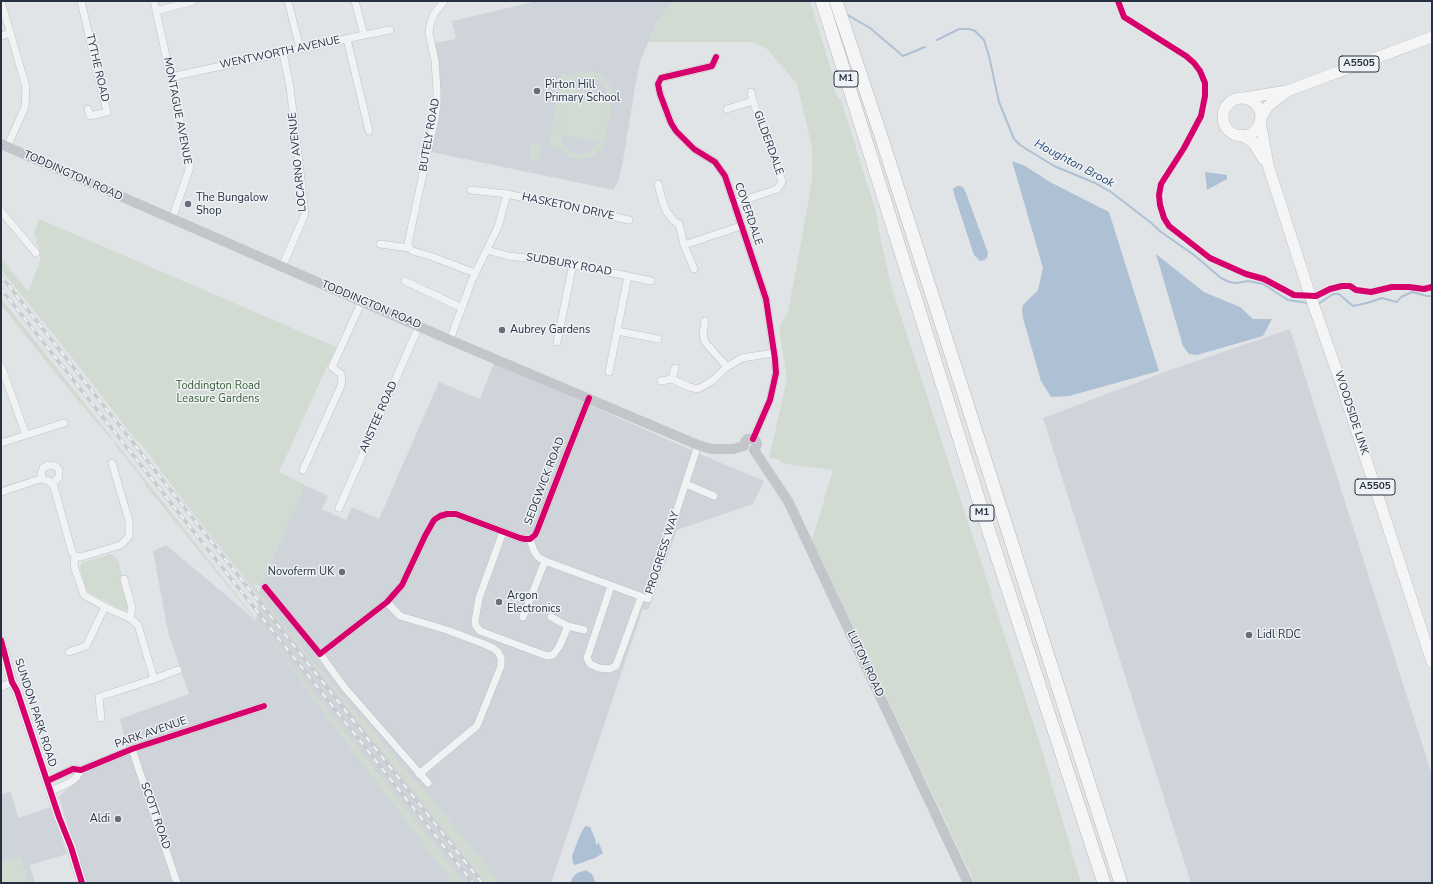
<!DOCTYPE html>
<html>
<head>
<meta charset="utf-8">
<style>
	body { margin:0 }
	#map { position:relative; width:1433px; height:884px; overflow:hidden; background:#e1e4e7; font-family:"Nunito Sans",sans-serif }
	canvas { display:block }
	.frame { position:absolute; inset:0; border:2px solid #273041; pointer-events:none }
</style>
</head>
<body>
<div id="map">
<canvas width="1433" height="884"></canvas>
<div class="frame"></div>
</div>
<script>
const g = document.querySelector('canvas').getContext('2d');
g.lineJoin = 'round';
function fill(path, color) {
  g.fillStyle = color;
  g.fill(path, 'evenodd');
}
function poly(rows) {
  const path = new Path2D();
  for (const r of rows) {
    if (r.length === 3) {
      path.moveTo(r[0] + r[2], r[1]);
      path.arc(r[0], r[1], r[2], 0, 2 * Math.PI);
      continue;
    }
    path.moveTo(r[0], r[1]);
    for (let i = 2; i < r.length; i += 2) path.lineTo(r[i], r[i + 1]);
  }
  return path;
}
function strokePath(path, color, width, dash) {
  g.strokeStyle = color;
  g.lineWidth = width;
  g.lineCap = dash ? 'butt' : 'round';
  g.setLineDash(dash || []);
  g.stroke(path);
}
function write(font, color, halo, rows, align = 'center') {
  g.font = font + ' "Nunito Sans",sans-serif';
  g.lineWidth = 3;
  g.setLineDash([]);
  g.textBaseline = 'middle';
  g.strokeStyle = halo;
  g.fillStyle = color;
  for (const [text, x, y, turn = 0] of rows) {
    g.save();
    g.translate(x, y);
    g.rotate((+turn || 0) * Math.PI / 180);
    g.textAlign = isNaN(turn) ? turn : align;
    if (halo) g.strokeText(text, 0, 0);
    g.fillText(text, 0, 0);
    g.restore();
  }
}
fill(poly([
	[538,1,651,1,673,2,656,23,640,62,635,87,623,161,617,185,616,185,614,190,431,152,440,96,439,65,435,43,456,39,452,21],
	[1290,329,1432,775,1432,883,1191,883,1043,418,1173,369],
	[494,363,707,457,764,481,753,504,677,530,648,610,643,609,551,883,86,883,59,797,83,773,128,753,120,719,189,694,168,632,153,551,166,545,246,612,256,622,260,592,260,586,305,485,328,496,322,509,346,520,352,507,379,519,439,382,480,399],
	[11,792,18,818,51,807,67,854,30,865,35,883,1,883,1,794]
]), '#cfd3da');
fill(poly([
	[674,1,810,1,833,76,832,82,836,95,841,100,876,212,880,237,891,285,1041,747,1081,883,975,883,812,540,833,470,793,465,783,463,777,459,769,458,787,379,779,327,788,312,801,243,812,180,812,146,797,84,767,49,753,42,648,42,658,20],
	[589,71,600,74,608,82,612,90,612,102,605,141,602,148,592,157,578,160,568,156,559,147,558,148,549,146,562,73,571,74,571,77,580,72],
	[583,77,593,78,600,81,605,88,607,98,598,144,589,152,578,154,571,152,566,147,562,141,561,133,569,89,574,82],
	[570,89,607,96,598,142,561,135],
	[529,145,538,145,543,148,532,165],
	[39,219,336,347,279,472,305,485,260,586,253,584,266,600,268,606,313,661,415,781,419,783,428,794,500,883,486,883,181,498,144,448,131,434,70,355,1,270,1,258,28,292,39,264,41,255,34,233],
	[1,298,209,560,465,883,453,883,309,693,274,643,145,485,146,484,116,446,114,440,110,438,69,390,1,305],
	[111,554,118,559,122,576,120,577,129,607,124,611,86,591,80,568,82,563],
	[21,857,28,883,1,883,1,862]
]), '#d1dbd1');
fill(poly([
	[1012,161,1025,166,1050,182,1109,212,1159,371,1069,396,1051,397,1041,381,1023,318,1022,310,1023,305,1038,290,1043,268],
	[1205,172,1227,175,1227,179,1207,190],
	[957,186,960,186,963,187,966,193,988,253,987,258,984,260,980,261,974,255,954,194,953,189],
	[1156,254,1204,292,1240,307,1253,319,1272,319,1263,336,1197,355,1189,354,1183,346],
	[585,826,590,827,596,841,595,841,597,845,598,844,598,841,603,853,595,858,575,865,573,863,572,856,580,835],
	[586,870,592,874,596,883,571,883,572,878,577,873]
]), '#aec0d3');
strokePath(poly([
	[846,14,870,28,903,56,925,47],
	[937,40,959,29,969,29,975,31,984,40,989,56,999,102,1014,139,1020,145,1054,166,1095,183,1111,192,1150,222,1161,232,1194,255,1221,278,1229,282,1237,283,1248,281,1263,284,1288,300,1308,303],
	[1317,305,1333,294,1339,294,1353,306,1367,303,1382,298,1397,302,1401,297,1412,292,1427,296,1432,296]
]), '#aec0d3', 2);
const minor = poly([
	[1,1,26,87,25,107,7,147],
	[81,1,107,112,90,116,88,109],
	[154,1,190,167,172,219],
	[288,1,300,49],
	[355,1,364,35],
	[156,11,193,1],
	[1,36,10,33],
	[347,39,369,131],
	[716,57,712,66,661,78,658,84,660,94,671,123,676,131,694,149,715,162,725,176,766,299,775,359,776,373,770,400,753,439],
	[171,77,364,35,390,30],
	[751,92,753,101],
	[727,109,753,101,782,181,781,184,777,189,733,204],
	[658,184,663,203,667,212,674,221,679,224,684,245,694,269],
	[507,194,629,220],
	[1,211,36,253],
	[380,244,409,248,413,251,433,257,475,273],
	[684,245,741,226],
	[409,248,408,243,435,118,437,104,437,90,435,61,429,33,430,25,434,14,444,1],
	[487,250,508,256,556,261,651,281],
	[282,267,305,214,290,87,283,53],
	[405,281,462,308],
	[705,321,703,334,705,342,727,367],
	[617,331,658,339],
	[450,340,472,280,498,227,507,194,471,190],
	[557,342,573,264],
	[1,366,26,435,1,443],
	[675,368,672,379,689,387,698,389,712,381,727,367,742,358,774,353],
	[609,372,628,276],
	[661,381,672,379],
	[26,435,64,423],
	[303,470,340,388,342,382,341,374,332,367,362,301],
	[43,479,41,474,43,468,49,465,56,466,59,470,59,477,52,484],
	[686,484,714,496],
	[1,492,37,480,43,479,49,481,54,487,72,552,75,556,81,557,121,545,129,536,129,521,112,463],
	[339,508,419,326],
	[503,532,479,598,475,621,476,626,480,631,547,656,553,655,559,647,568,626,551,617],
	[530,539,534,551,538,557,545,561,648,599,698,445],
	[75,556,74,566,84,595,105,607,130,618,138,625,154,679,99,697,101,718],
	[124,579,132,608,130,618],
	[611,586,587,658,590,664,599,668,609,669,616,666,641,597],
	[265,587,320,654,387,602,402,585,425,536,434,520,440,516,447,514,456,514,520,538,525,539,530,539,535,535,537,531,568,451,589,398],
	[387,602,400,616,447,630,484,644,493,648,498,652,501,658,501,666,477,726,419,774],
	[523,617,545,561],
	[568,626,584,630],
	[69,652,86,646,105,607],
	[320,654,345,688,428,783],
	[154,679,178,670],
	[1,687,12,682],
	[132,749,177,883],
	[47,781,73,769,81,770,132,749,264,706],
	[51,791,69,783,76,778,81,770]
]);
const tertiary = poly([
	[1,640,12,682,17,691,59,817,71,847,82,883]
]);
const primary = poly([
	[1244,98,1287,91,1432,37],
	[1242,117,19],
	[1261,118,1268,106,1285,93],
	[1260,121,1268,165,1309,292,1344,392,1432,662],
	[1241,135,1253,142,1264,160]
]);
const motorway = poly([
	[822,1,979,501,1104,883],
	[836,1,881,136,1121,883]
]);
strokePath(minor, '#bfc2c5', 8);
strokePath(tertiary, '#bfc2c5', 10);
strokePath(primary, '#bdc1c5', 12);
strokePath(motorway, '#b3b7bb', 14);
strokePath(minor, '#f1f2f3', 7);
strokePath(tertiary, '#f1f2f3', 9);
strokePath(poly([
	[1,144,450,340,698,445,711,449,733,449,744,446],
	[744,446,745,442,747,439,753,439,756,441,757,445,754,450],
	[754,450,788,501,968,883]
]), '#c2c5c9', 10);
strokePath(primary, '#f5f5f6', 11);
strokePath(motorway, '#f5f5f6', 13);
const rail = poly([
	[1,276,482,883],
	[1,289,473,883]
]);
strokePath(rail, '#cacbce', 3.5);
strokePath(rail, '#eef2f6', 2, [6]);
strokePath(poly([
	[1118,1,1124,17,1186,56,1194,63,1200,71,1205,83,1205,96,1201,116,1184,148,1161,184,1159,195,1160,205,1164,218,1169,226,1210,258,1246,274,1264,279,1294,295,1316,296,1330,289,1342,286,1350,286,1356,290,1371,292,1392,287,1409,287,1424,289,1432,287],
	[716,57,712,66,661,78,658,84,660,94,671,123,676,131,694,149,715,162,725,176,766,299,775,359,776,373,770,400,753,439],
	[265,587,320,654,387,602,402,585,425,536,434,520,440,516,447,514,456,514,520,538,525,539,530,539,535,535,537,531,568,451,589,398],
	[1,640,12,682,17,691,59,817,71,847,82,883],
	[47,781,73,769,81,770,132,749,264,706]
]), '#d6006c', 6);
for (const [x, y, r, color] of [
	[537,91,4,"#686f7b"],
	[188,204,4,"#686f7b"],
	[502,330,4,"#686f7b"],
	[342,572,4,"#686f7b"],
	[499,602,4,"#686f7b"],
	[1249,635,4,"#686f7b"],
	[118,819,4,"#686f7b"]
]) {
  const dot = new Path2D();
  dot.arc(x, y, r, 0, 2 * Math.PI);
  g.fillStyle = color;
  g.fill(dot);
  strokePath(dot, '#eef2f6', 1.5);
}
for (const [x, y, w] of [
	[1359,64,40],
	[846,79,24],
	[1375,487,40],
	[982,513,24]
]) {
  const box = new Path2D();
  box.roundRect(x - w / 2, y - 8, w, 16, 3);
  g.fillStyle = '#eef2f6';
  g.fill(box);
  strokePath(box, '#273041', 1);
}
write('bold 10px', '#273041', null, [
	["A5505",1359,64],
	["M1",846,79],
	["A5505",1375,487],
	["M1",982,513]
]);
write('11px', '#273041', '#eef2f6', [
	["WENTWORTH AVENUE",280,53,-12],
	["TYTHE ROAD",97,68,77],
	["MONTAGUE AVENUE",177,111,79],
	["BUTELY ROAD",430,135,-80],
	["GILDERDALE",768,143,70],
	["LOCARNO AVENUE",298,162,-96],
	["TODDINGTON ROAD",73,176,24],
	["HASKETON DRIVE",568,207,12],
	["COVERDALE",748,214,71],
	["SUDBURY ROAD",569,265,10],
	["TODDINGTON ROAD",371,305,23],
	["WOODSIDE LINK",1351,413,72],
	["ANSTEE ROAD",379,417,-66],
	["SEDGWICK ROAD",545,481,-69],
	["PROGRESS WAY",663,553,-72],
	["LUTON ROAD",865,664,65],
	["SUNDON PARK ROAD",35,713,72],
	["PARK AVENUE",151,733,-19],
	["SCOTT ROAD",155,816,71]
]);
write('11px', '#273041', '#eef2f6', [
	["Pirton Hill",545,85],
	["Primary School",545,98],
	["The Bungalow",196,198],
	["Shop",196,211],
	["Aubrey Gardens",510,330],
	["Novoferm UK",334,572,"right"],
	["Argon",507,596],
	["Electronics",507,609],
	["Lidl RDC",1257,635],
	["Aldi",110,819,"right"]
], 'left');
write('11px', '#3b5d34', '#eef2f6', [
	["Toddington Road",218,386],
	["Leasure Gardens",218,399]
]);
write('italic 12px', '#2f4f76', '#eef2f6', [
	["Houghton Brook",1074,164,28]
]);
</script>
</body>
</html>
